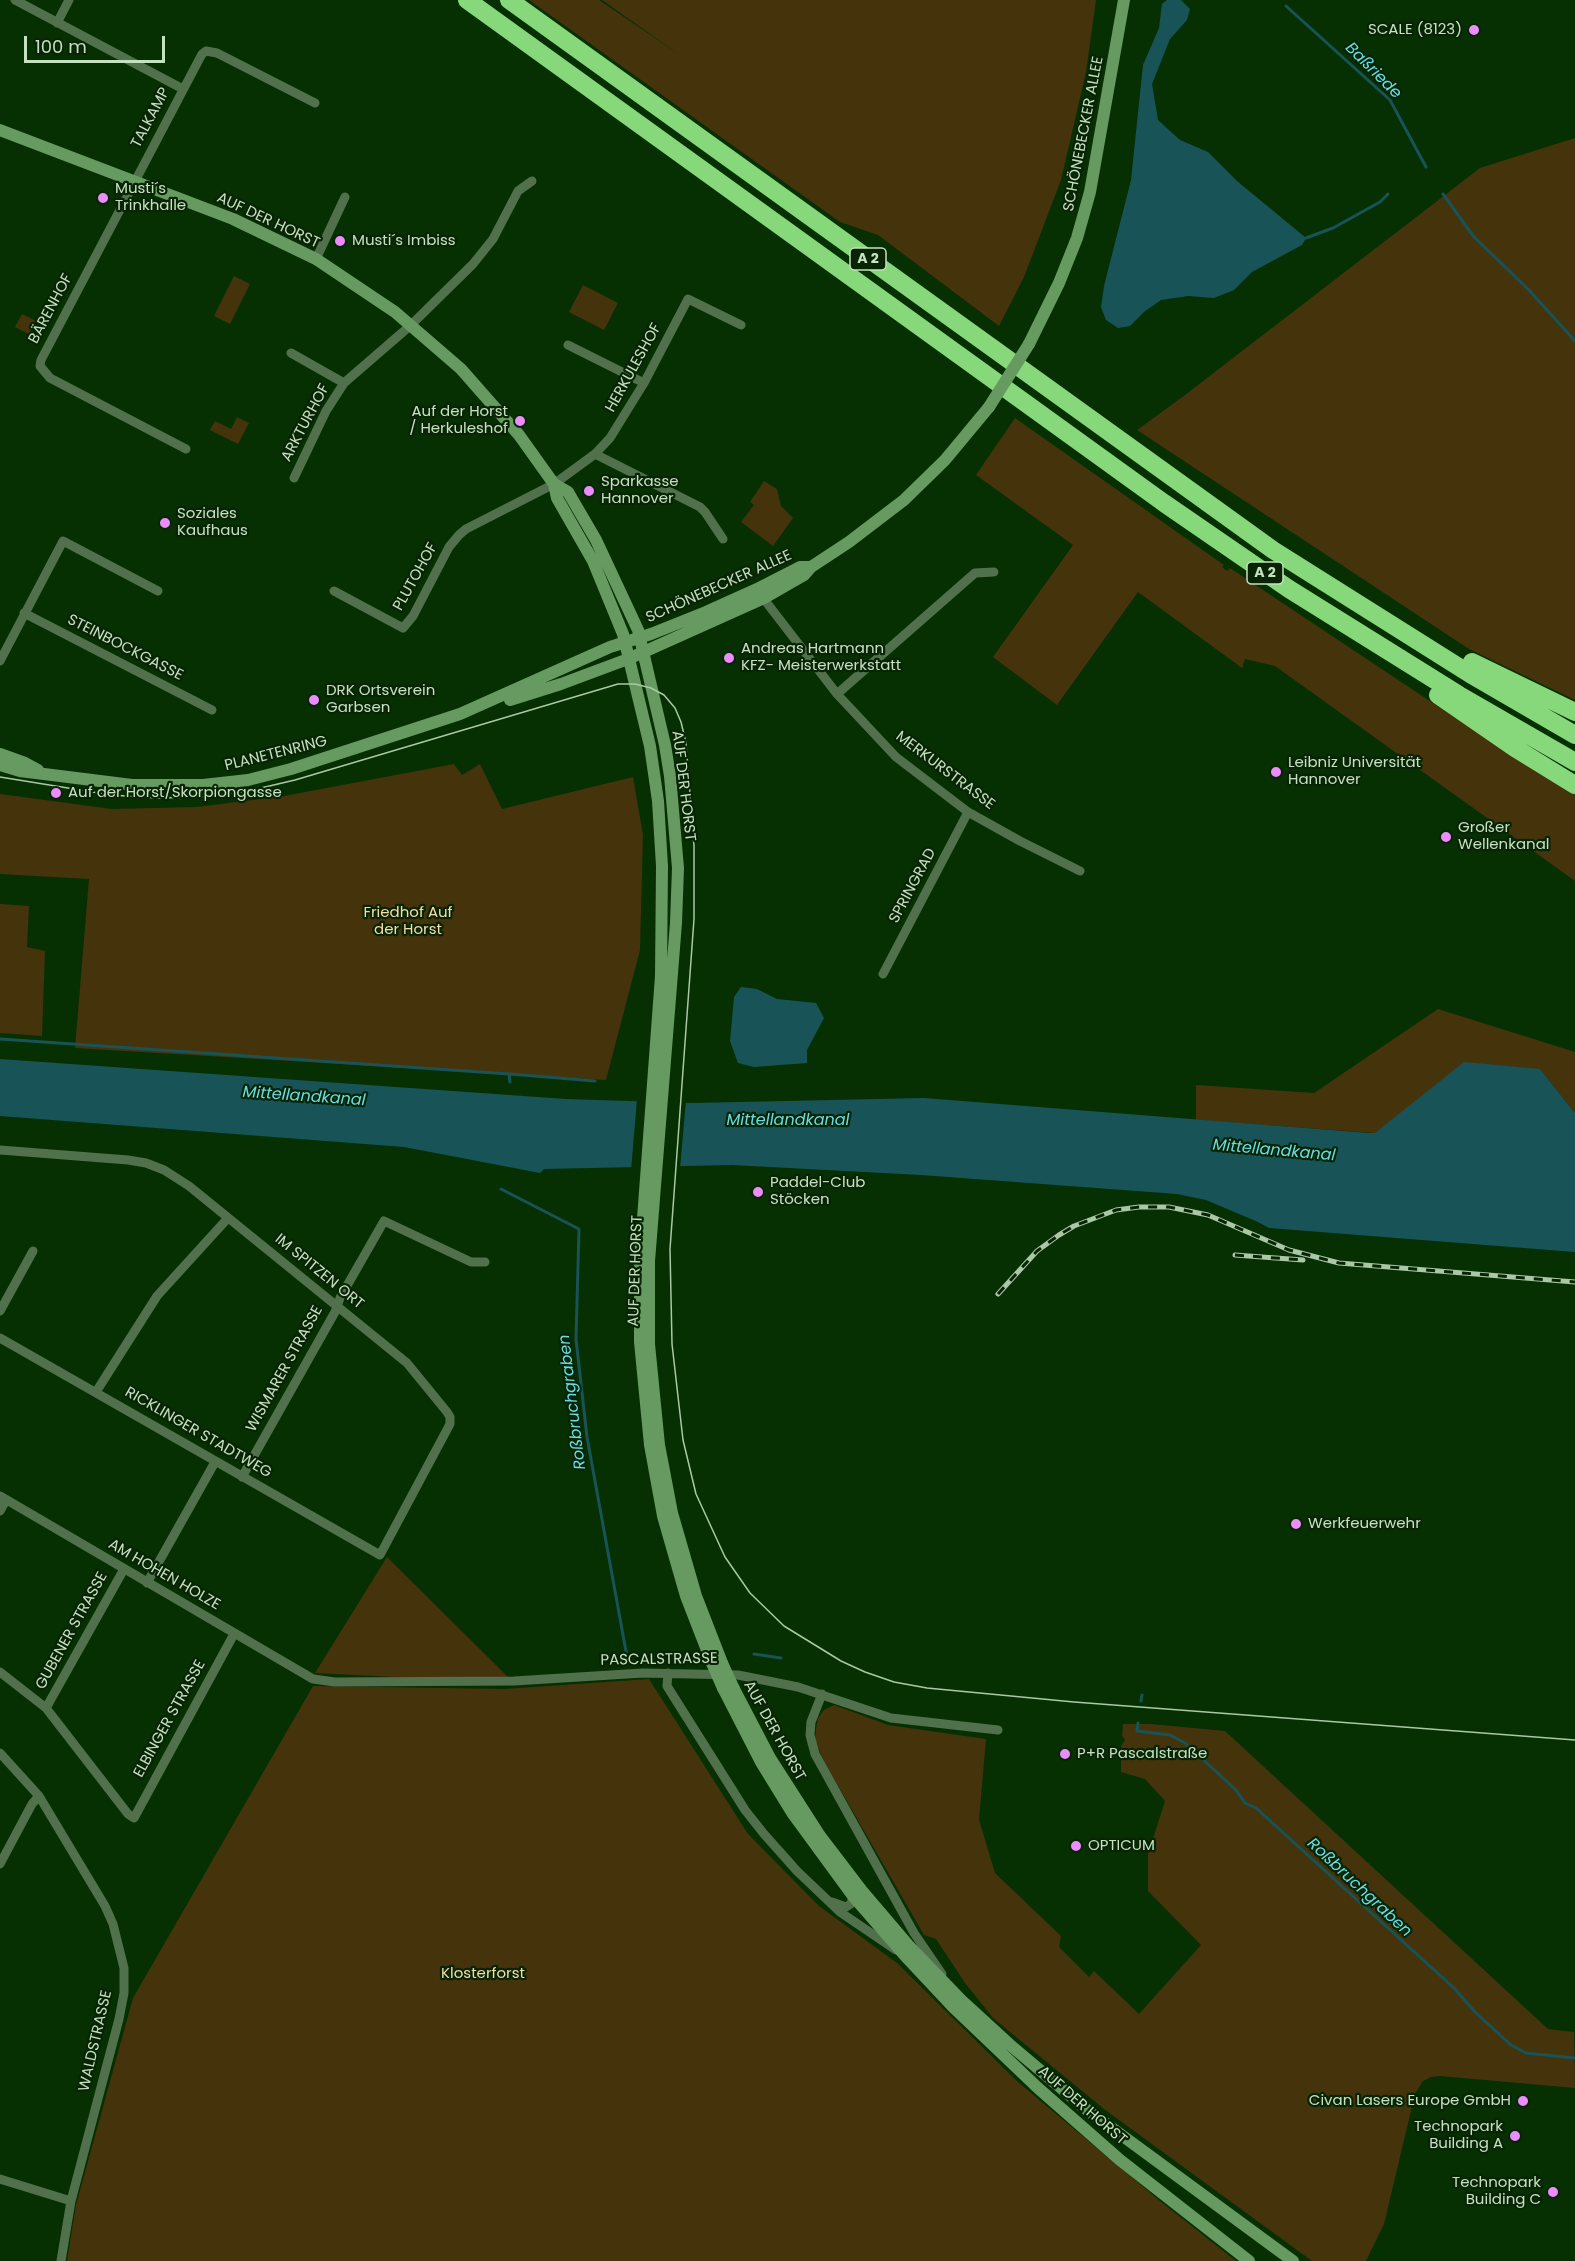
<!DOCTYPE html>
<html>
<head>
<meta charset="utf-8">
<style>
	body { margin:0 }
	#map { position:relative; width:1575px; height:2261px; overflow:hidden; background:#063002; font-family:Poppins,sans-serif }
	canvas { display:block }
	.scale { position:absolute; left:24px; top:36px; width:141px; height:27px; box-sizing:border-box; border:3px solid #c4e1c0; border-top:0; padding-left:8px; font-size:18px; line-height:21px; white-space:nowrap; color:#c4e1c0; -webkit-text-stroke:4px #082405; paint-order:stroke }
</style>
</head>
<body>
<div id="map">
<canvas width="1575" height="2261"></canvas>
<div class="scale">100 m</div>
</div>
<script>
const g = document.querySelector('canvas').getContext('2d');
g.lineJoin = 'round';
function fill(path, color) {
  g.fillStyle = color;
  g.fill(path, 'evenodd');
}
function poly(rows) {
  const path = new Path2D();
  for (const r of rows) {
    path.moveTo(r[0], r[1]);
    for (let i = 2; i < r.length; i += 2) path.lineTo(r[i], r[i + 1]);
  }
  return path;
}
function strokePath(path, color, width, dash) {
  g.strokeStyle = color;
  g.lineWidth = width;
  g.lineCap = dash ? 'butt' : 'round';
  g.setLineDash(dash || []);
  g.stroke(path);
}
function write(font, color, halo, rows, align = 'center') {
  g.font = font + ' Poppins,sans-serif';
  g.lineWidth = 4.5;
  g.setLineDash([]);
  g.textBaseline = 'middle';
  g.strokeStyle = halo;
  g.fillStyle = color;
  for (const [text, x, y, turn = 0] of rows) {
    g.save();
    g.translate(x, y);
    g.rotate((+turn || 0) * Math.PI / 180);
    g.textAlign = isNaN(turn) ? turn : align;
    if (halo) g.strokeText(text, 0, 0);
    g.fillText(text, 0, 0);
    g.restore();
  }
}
fill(poly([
	[529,0,599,0,680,55,602,0,1096,0,1086,72,1061,180,1024,277,999,326,878,235,840,222],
	[1575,138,1575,700,1469,649,1137,430,1181,398,1480,168],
	[234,276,250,284,230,324,214,316],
	[583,285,618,303,604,330,569,312],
	[22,314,36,321,29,334,15,327],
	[237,417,249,423,238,444,210,430,215,421,231,429],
	[1015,418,1224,565,1222,567,1227,571,1230,568,1493,743,1575,793,1575,881,1275,666,1245,659,1242,668,1138,592,1057,705,993,657,1073,545,976,475],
	[764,481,777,489,781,506,793,518,773,546,741,522,754,505,750,502],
	[454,764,462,775,480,764,502,809,633,777,643,835,640,950,606,1080,75,1048,89,879,0,874,0,794,112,809,197,807,284,796],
	[0,904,29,906,27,947,45,951,42,1036,0,1033],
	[1438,1009,1575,1052,1575,1113,1540,1069,1375,1133,1196,1120,1196,1085,1314,1093],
	[387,1557,514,1683,315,1673],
	[649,1679,748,1834,819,1906,897,1963,1018,2082,1160,2201,1236,2261,67,2261,76,2205,133,1998,313,1686,505,1689],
	[834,1705,888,1725,986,1739,979,1820,995,1873,1061,1936,1059,1947,1089,1977,1094,1971,1139,2014,1201,1945,1148,1891,1148,1854,1165,1801,1145,1779,1121,1772,1121,1746,1125,1740,1122,1735,1123,1724,1151,1724,1225,1731,1548,2029,1574,2032,1575,2088,1440,2076,1431,2077,1423,2081,1415,2094,1384,2224,1366,2261,1312,2261,1104,2109,993,2018,965,1983,936,1939,924,1935,825,1763,815,1742,816,1729,818,1718,824,1710]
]), '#45330c');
fill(poly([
	[1167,0,1181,0,1190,9,1187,20,1170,39,1152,84,1158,120,1180,140,1208,152,1237,181,1306,238,1302,245,1252,272,1234,290,1214,298,1188,296,1161,300,1144,312,1130,326,1118,328,1106,320,1101,307,1104,286,1131,180,1143,65,1159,28,1162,4],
	[741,987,757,989,777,999,816,1003,824,1018,807,1050,807,1063,754,1067,738,1063,730,1041,734,997],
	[0,1059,566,1099,693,1103,924,1098,1369,1133,1375,1133,1464,1062,1540,1069,1575,1113,1575,1252,1269,1228,1258,1222,1206,1200,1177,1194,921,1175,732,1165,544,1169,540,1173,404,1147,0,1116]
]), '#185357');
fill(poly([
	[637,1099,686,1100,680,1169,631,1171]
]), '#063002');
strokePath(poly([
	[1286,6,1390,100,1426,167],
	[1443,194,1474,237,1528,289,1575,341],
	[1306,238,1333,228,1380,202,1388,194],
	[0,1039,509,1074,510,1082],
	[510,1074,595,1081],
	[501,1189,579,1229,576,1339,587,1437,627,1657],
	[754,1654,781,1658],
	[1141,1701,1142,1695],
	[1138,1723,1137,1731,1170,1735,1185,1743,1236,1790,1245,1803,1256,1808,1454,1988,1475,2012,1511,2045,1526,2053,1575,2058]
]), '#185357', 3);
strokePath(poly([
	[15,0,183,89],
	[57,23,69,0],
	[316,259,345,197],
	[568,345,644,383],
	[291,353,344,383],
	[186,449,50,378,40,366,41,360,202,54,206,51,217,53,315,103],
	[595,454,700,507,705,512,723,539],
	[294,478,326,411,344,383,411,325,473,264,493,239,518,191,532,181],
	[334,591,403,628,413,616,449,547,459,535,466,529,554,484,595,454,610,438,644,383,688,299,741,325],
	[760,594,837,694,896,757,968,812,1020,841,1080,871],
	[24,613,212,710],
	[0,661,63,541,158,591],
	[837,694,975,573,994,572],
	[883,974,968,812],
	[0,1150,128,1160,146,1163,164,1170,189,1186,407,1363,447,1412,450,1417,450,1424,380,1555,0,1338],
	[0,1311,33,1251],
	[96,1392,157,1296,228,1218],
	[242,1477,335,1312,340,1298,384,1221,471,1262,485,1262],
	[0,1496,313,1679,335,1682,514,1681,643,1673,738,1675,798,1687,891,1718,998,1730],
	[0,1511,6,1500],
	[147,1583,215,1462],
	[0,1672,46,1708,128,1814,134,1818,234,1634],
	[668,1673,667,1686,745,1810,764,1834,797,1871,840,1912,896,1950],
	[822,1694,811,1722,810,1735,815,1754,914,1933,942,1974],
	[46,1708,124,1569],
	[0,1753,39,1796,105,1906,113,1924,124,1968,124,1993,119,2019,71,2201,61,2261],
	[0,1864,32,1804,39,1796],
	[832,1902,846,1907,851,1904,853,1896],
	[0,2179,71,2201]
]), '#51714c', 9);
strokePath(poly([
	[0,130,233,219,316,259,395,312,461,369,519,435,554,484,557,498,593,561,623,634,650,746,658,801,662,866,661,976,640,1259,640,1342,650,1445,663,1516,686,1596,712,1663],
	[1029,344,1059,283,1077,238,1090,192,1124,0],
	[554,484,568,492,596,540,638,630,665,745,670,776,678,868,676,923,649,1261,649,1344,659,1445,672,1513,696,1596,722,1663],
	[510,700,561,684,628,659,764,598,804,575,811,567,849,542,904,500,945,460,989,407],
	[0,754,25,763,38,770],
	[0,765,20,771,132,785,203,785,248,780,291,769,460,714,610,647,651,634,706,612,757,589,800,567,811,567],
	[723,1688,761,1762,793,1814,853,1896,908,1959,953,2007,1038,2088,1120,2160,1249,2261],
	[734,1689,770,1758,820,1836,862,1891,908,1945,961,2000,1009,2044,1086,2109,1293,2261]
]), '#679a60', 12);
strokePath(poly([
	[467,0,1164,503,1289,589,1459,695,1575,762],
	[509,0,1273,550,1470,674,1575,735],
	[1472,662,1575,712],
	[1438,695,1515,748,1575,785]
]), '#87d77b', 18);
strokePath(poly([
	[0,777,111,795,156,798,203,797,248,791,295,780,618,684,635,684,651,688,664,695,675,708,681,722,686,743,694,846,694,919,670,1249,672,1344,683,1440,696,1494,725,1557,750,1593,784,1626,841,1661,865,1672,894,1682,927,1688,1074,1702,1575,1740]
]), '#aac8a6', 1.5);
const rail = poly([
	[1235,1255,1303,1260],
	[998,1294,1037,1251,1059,1235,1074,1226,1116,1210,1139,1207,1169,1207,1208,1215,1289,1250,1339,1263,1575,1282]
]);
strokePath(rail, '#aac8a6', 5);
strokePath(rail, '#082405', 3, [9]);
strokePath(poly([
	[989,407,1029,344],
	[712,1663,723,1688],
	[722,1663,734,1689]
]), '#679a60', 12);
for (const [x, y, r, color] of [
	[1474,30,6,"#eb8dfc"],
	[103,198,6,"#eb8dfc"],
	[340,241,6,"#eb8dfc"],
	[520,421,6,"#eb8dfc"],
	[589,491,6,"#eb8dfc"],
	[165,523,6,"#eb8dfc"],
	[729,658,6,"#eb8dfc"],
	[314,700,6,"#eb8dfc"],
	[1276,772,6,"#eb8dfc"],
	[56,793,6,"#eb8dfc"],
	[1446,837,6,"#eb8dfc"],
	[758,1192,6,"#eb8dfc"],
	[1296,1524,6,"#eb8dfc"],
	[1065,1754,6,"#eb8dfc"],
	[1076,1846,6,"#eb8dfc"],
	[1523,2101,6,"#eb8dfc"],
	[1515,2136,6,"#eb8dfc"],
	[1553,2192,6,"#eb8dfc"]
]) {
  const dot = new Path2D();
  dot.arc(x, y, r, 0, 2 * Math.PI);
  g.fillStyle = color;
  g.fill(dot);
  strokePath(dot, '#082405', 2);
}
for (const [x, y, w] of [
	[868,259,36],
	[1265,573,36]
]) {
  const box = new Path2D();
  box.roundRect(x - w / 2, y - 11, w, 22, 4.5);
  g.fillStyle = '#082405';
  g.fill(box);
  strokePath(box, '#c4e1c0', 1.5);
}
write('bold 14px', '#c4e1c0', null, [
	["A 2",868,259],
	["A 2",1265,573]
]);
write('15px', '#c4e1c0', '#082405', [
	["SCALE (8123)",1462,30,"right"],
	["Musti´s",115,189],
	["Trinkhalle",115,206],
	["Musti´s Imbiss",352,241],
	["Auf der Horst",508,412,"right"],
	["/ Herkuleshof",508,429,"right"],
	["Sparkasse",601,482],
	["Hannover",601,499],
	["Soziales",177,514],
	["Kaufhaus",177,531],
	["Andreas Hartmann",741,649],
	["KFZ- Meisterwerkstatt",741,666],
	["DRK Ortsverein",326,691],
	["Garbsen",326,708],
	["Leibniz Universität",1288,763],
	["Hannover",1288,780],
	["Auf der Horst/Skorpiongasse",68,793],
	["Großer",1458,828],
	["Wellenkanal",1458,845],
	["Paddel-Club",770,1183],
	["Stöcken",770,1200],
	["Werkfeuerwehr",1308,1524],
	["P+R Pascalstraße",1077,1754],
	["OPTICUM",1088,1846],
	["Civan Lasers Europe GmbH",1511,2101,"right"],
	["Technopark",1503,2127,"right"],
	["Building A",1503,2144,"right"],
	["Technopark",1541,2183,"right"],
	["Building C",1541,2200,"right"]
], 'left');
write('15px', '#c4e1c0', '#082405', [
	["TALKAMP",151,118,-62],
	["SCHÖNEBECKER ALLEE",1084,134,-79],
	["AUF DER HORST",268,221,25],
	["BÄRENHOF",51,309,-62],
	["HERKULESHOF",634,368,-61],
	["ARKTURHOF",306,423,-62],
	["PLUTOHOF",416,577,-61],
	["SCHÖNEBECKER ALLEE",719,587,-24],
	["STEINBOCKGASSE",125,648,27],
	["PLANETENRING",276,754,-14],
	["MERKURSTRASSE",945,771,37],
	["AUF DER HORST",683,786,83],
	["SPRINGRAD",913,886,-62],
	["AUF DER HORST",636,1271,-88],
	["IM SPITZEN ORT",319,1272,39],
	["WISMARER STRASSE",285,1369,-61],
	["RICKLINGER STADTWEG",198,1433,30],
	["AM HOHEN HOLZE",164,1575,30],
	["GUBENER STRASSE",72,1631,-61],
	["PASCALSTRASSE",659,1660,-1],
	["ELBINGER STRASSE",170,1719,-61],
	["AUF DER HORST",774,1731,61],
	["WALDSTRASSE",96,2041,-77],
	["AUF DER HORST",1082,2106,41]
]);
write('15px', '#f7dba9', '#082405', [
	["Friedhof Auf",408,913],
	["der Horst",408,930],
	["Klosterforst",483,1974]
]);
write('italic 16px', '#67dde5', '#082405', [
	["Baßriede",1373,71,45],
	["Mittellandkanal",304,1097,4],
	["Mittellandkanal",788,1121],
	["Mittellandkanal",1274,1151,5],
	["Roßbruchgraben",573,1402,-97],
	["Roßbruchgraben",1359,1888,43]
]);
</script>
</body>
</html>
